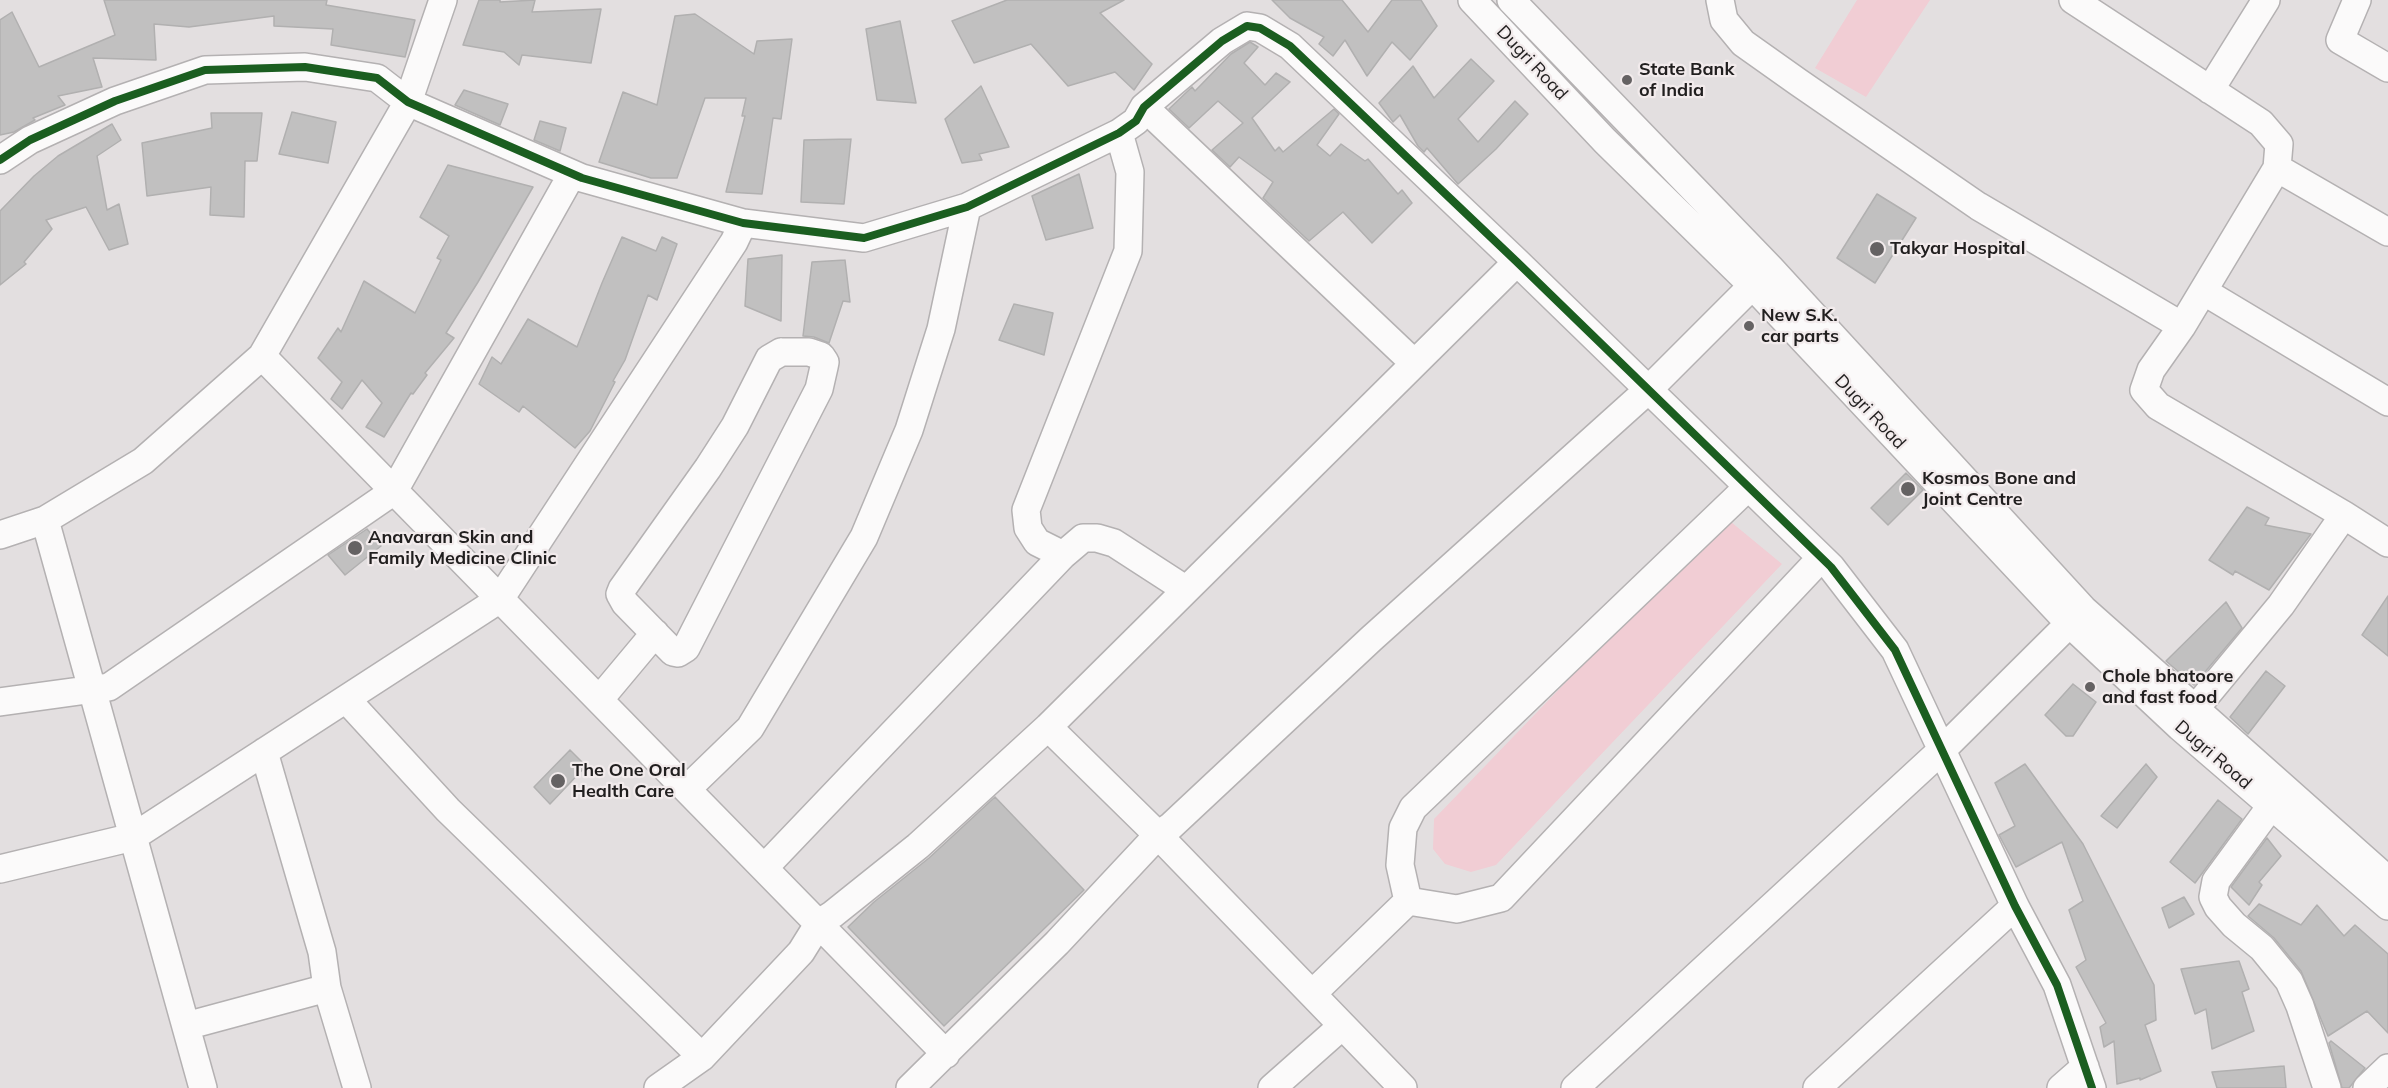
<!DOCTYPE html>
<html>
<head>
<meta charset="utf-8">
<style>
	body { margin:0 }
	canvas { display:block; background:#e3dfe0 }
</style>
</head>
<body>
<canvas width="2388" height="1088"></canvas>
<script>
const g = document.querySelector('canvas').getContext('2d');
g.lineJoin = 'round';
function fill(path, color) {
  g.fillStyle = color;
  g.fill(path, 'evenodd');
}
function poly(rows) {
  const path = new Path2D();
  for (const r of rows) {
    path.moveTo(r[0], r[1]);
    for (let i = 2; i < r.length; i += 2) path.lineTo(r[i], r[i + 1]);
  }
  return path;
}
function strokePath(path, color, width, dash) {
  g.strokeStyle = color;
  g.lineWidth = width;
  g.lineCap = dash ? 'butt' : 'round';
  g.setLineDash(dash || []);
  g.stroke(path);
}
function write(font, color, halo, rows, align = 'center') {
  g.font = font + ' Mulish,sans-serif';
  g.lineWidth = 4.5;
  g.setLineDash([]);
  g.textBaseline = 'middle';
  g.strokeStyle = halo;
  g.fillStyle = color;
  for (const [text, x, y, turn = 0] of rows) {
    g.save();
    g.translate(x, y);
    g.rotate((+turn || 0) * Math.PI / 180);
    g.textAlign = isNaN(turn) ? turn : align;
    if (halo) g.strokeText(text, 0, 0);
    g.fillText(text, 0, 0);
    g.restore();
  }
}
fill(poly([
	[1857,0,1930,0,1866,97,1815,68],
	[1725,517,1782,564,1496,865,1471,872,1445,864,1433,849,1434,819]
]), '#f1cdd4');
const building = poly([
	[104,0,327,0,326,5,415,20,405,57,331,45,333,29,274,26,274,16,189,27,154,24,156,60,93,58,102,87,58,96,65,105,33,118,35,120,14,132,0,135,0,20,12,12,39,67,115,35,104,0],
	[479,0,500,0,500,2,535,0,532,12,601,9,591,63,522,55,519,65,504,52,463,45,479,0],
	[1007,0,1124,0,1100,13,1152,64,1134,90,1115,72,1068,86,1031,44,974,63,952,21,1007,0],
	[1272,0,1342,0,1368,32,1392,0,1421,0,1437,26,1410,60,1392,42,1367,76,1345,40,1333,56,1319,44,1324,37,1290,18,1272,0],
	[695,14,754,54,757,41,792,39,781,119,773,118,762,194,726,192,745,116,742,116,746,98,705,98,677,178,651,178,599,162,623,92,657,105,675,16,695,14],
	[900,21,916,103,877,100,866,29,900,21],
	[1250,42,1258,47,1244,63,1265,85,1276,73,1290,82,1252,118,1275,151,1279,147,1283,152,1334,109,1339,114,1317,145,1330,156,1341,144,1365,161,1368,159,1398,194,1402,190,1412,203,1372,243,1343,212,1309,241,1263,198,1273,182,1239,157,1230,167,1212,150,1243,123,1218,101,1189,128,1169,109,1192,87,1195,91,1231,54,1250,42],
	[1471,59,1494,81,1458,119,1478,142,1515,101,1528,114,1496,149,1458,184,1427,148,1424,152,1418,146,1400,115,1393,122,1379,103,1413,66,1434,98,1471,59],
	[981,86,1009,147,979,154,982,160,962,163,945,119,981,86],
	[464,90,508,104,500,125,455,105,464,90],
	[292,112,336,122,328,163,279,154,292,112],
	[211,113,262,113,257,161,245,161,244,217,210,215,211,187,147,196,142,143,212,128,211,113],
	[540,121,566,128,560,151,534,140,540,121],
	[112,124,121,140,97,156,107,210,119,204,128,244,109,250,86,207,46,220,52,229,24,262,26,264,0,285,0,211,34,176,58,156,112,124],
	[851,139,844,204,801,202,804,140,851,139],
	[448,165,533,187,478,282,446,333,454,338,425,373,427,375,413,394,411,393,384,437,366,427,382,403,362,380,342,409,331,399,342,382,318,358,338,328,341,332,364,281,415,313,441,260,437,258,449,236,420,217,448,165],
	[1079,174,1093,228,1046,240,1032,196,1079,174],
	[1877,194,1916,218,1875,283,1837,258,1877,194],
	[622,237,656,251,662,237,677,244,657,300,648,295,625,360,613,381,615,382,590,431,575,448,523,406,519,412,479,384,492,357,501,364,528,319,577,347,602,283,622,237],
	[782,255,781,321,745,306,748,259,782,255],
	[845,260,850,302,843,301,829,343,814,337,803,336,812,262,845,260],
	[1014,304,1053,313,1044,355,999,340,1014,304],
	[1906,473,1923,490,1888,525,1871,508,1906,473],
	[2247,507,2269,518,2265,525,2311,534,2269,590,2235,571,2233,575,2209,560,2247,507],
	[367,529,381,546,345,575,328,555,367,529],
	[2388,596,2388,656,2362,635,2388,596],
	[2226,602,2242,628,2194,685,2166,661,2226,602],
	[2266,671,2285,686,2248,734,2230,717,2266,671],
	[2073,684,2096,702,2073,736,2066,736,2045,715,2073,684],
	[570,750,586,766,550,804,534,787,570,750],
	[2025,764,2083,844,2154,985,2156,1020,2145,1025,2161,1071,2140,1080,2140,1078,2117,1084,2114,1041,2104,1047,2100,1027,2106,1023,2076,967,2086,960,2069,910,2083,901,2062,842,2016,867,1999,835,2015,826,1995,783,2025,764],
	[2146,764,2157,777,2117,828,2101,816,2146,764],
	[995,797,1084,890,944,1026,848,927,874,902,929,858,995,797],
	[2218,800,2242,819,2195,883,2170,862,2218,800],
	[2267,838,2281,856,2259,882,2262,885,2249,905,2231,887,2267,838],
	[2184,897,2194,914,2169,928,2162,908,2184,897],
	[2259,904,2301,925,2317,905,2344,936,2355,925,2388,954,2388,1033,2367,1011,2328,1036,2301,971,2274,938,2248,916,2259,904],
	[2239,961,2249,989,2242,992,2254,1031,2212,1049,2206,1009,2195,1014,2181,969,2239,961],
	[2331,1041,2365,1068,2349,1088,2342,1088,2329,1043,2331,1041],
	[2284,1066,2286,1088,2217,1088,2212,1072,2284,1066]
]);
fill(building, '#c1c0c0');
strokePath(building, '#b1b0b0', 1.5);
const minor = poly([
	[1472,0,1605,141,1752,285,2070,624,2180,727,2388,906],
	[1511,0,1770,268,2083,609,2388,880],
	[1720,0,1724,20,1743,43,1798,82,1978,206,2182,326],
	[2073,0,2261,123,2279,144,2277,168,2182,326,2151,370,2144,390,2158,406,2344,515,2388,543],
	[2357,0,2340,40,2388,68],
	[2210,90,2266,0],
	[1144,107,1414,363],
	[1119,133,1130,172,1128,251,1026,510,1028,528,1037,542,1063,555,1083,538,1097,538,1114,543,1185,589],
	[0,160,30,140,115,101,205,70,305,67,377,78,408,102,582,178,743,223,864,238,967,207,1119,133,1136,121,1144,107,1222,41,1247,26,1260,28,1290,46,1517,262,1831,567,1895,650,2015,906,2057,985,2092,1088],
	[2277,168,2388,232],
	[2203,291,2388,402],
	[781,352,809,352,821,356,825,362,824,367,819,389,686,648,678,653,673,652,625,603,620,594,622,589,708,468,735,426,769,359,781,352],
	[262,356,946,1054],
	[45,520,203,1088],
	[0,535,45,520,143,461,262,356,408,102,443,0],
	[346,699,448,810,702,1057],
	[599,700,655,633],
	[0,702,109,687,394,491,572,174],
	[2195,709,2281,605,2344,515],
	[1048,727,1158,835,1403,1088],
	[264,752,322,952,327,988,357,1088],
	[687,789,750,728,864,537,909,430,941,329,967,207],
	[2271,806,2216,881,2213,897,2218,907,2234,925,2262,948,2289,981,2300,1006,2327,1088],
	[764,868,1063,555],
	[0,869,133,837,500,599,734,242,743,223],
	[1408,901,1400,865,1403,828,1413,808,1748,487],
	[1312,994,1408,901,1457,909,1501,898,1821,558],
	[186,1026,327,988],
	[658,1088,702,1057,801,952,819,923,833,914,918,846,1048,727,1517,262],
	[910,1088,1057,943,1158,835,1171,826,1371,639,1648,390,1764,274],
	[1272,1088,1342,1026],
	[1575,1088,1943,749,2081,612],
	[1817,1088,2015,906],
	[2061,1088,2085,1067],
	[2367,1088,2388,1068]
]);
strokePath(minor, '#b4b1b2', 30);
strokePath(minor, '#fbfafa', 27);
strokePath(poly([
	[0,160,30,140,115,101,205,70,305,67,377,78,408,102,582,178,743,223,864,238,967,207,1119,133,1136,121,1144,107,1222,41,1247,26,1260,28,1290,46,1517,262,1831,567,1895,650,2015,906,2057,985,2092,1088]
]), '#1b5e20', 8);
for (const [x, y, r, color] of [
	[1627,80,6,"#656263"],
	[1877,249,8,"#656263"],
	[1749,326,6,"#656263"],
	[1908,489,8,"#656263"],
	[355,548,8,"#656263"],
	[2090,687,6,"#656263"],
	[558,781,8,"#656263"]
]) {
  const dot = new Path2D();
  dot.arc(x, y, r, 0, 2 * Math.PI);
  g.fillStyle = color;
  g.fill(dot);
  strokePath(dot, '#f2ebec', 2);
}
write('18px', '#211f1f', '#f2ebec', [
	["Dugri Road",1532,63,47],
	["Dugri Road",1870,412,47],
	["Dugri Road",2213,755,41]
]);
write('bold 18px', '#211f1f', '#f2ebec', [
	["State Bank",1639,70],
	["of India",1639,91],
	["Takyar Hospital",1890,249],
	["New S.K.",1761,316],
	["car parts",1761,337],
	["Kosmos Bone and",1922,479],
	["Joint Centre",1922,500],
	["Anavaran Skin and",368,538],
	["Family Medicine Clinic",368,559],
	["Chole bhatoore",2102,677],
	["and fast food",2102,698],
	["The One Oral",572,771],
	["Health Care",572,792]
], 'left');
</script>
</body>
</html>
